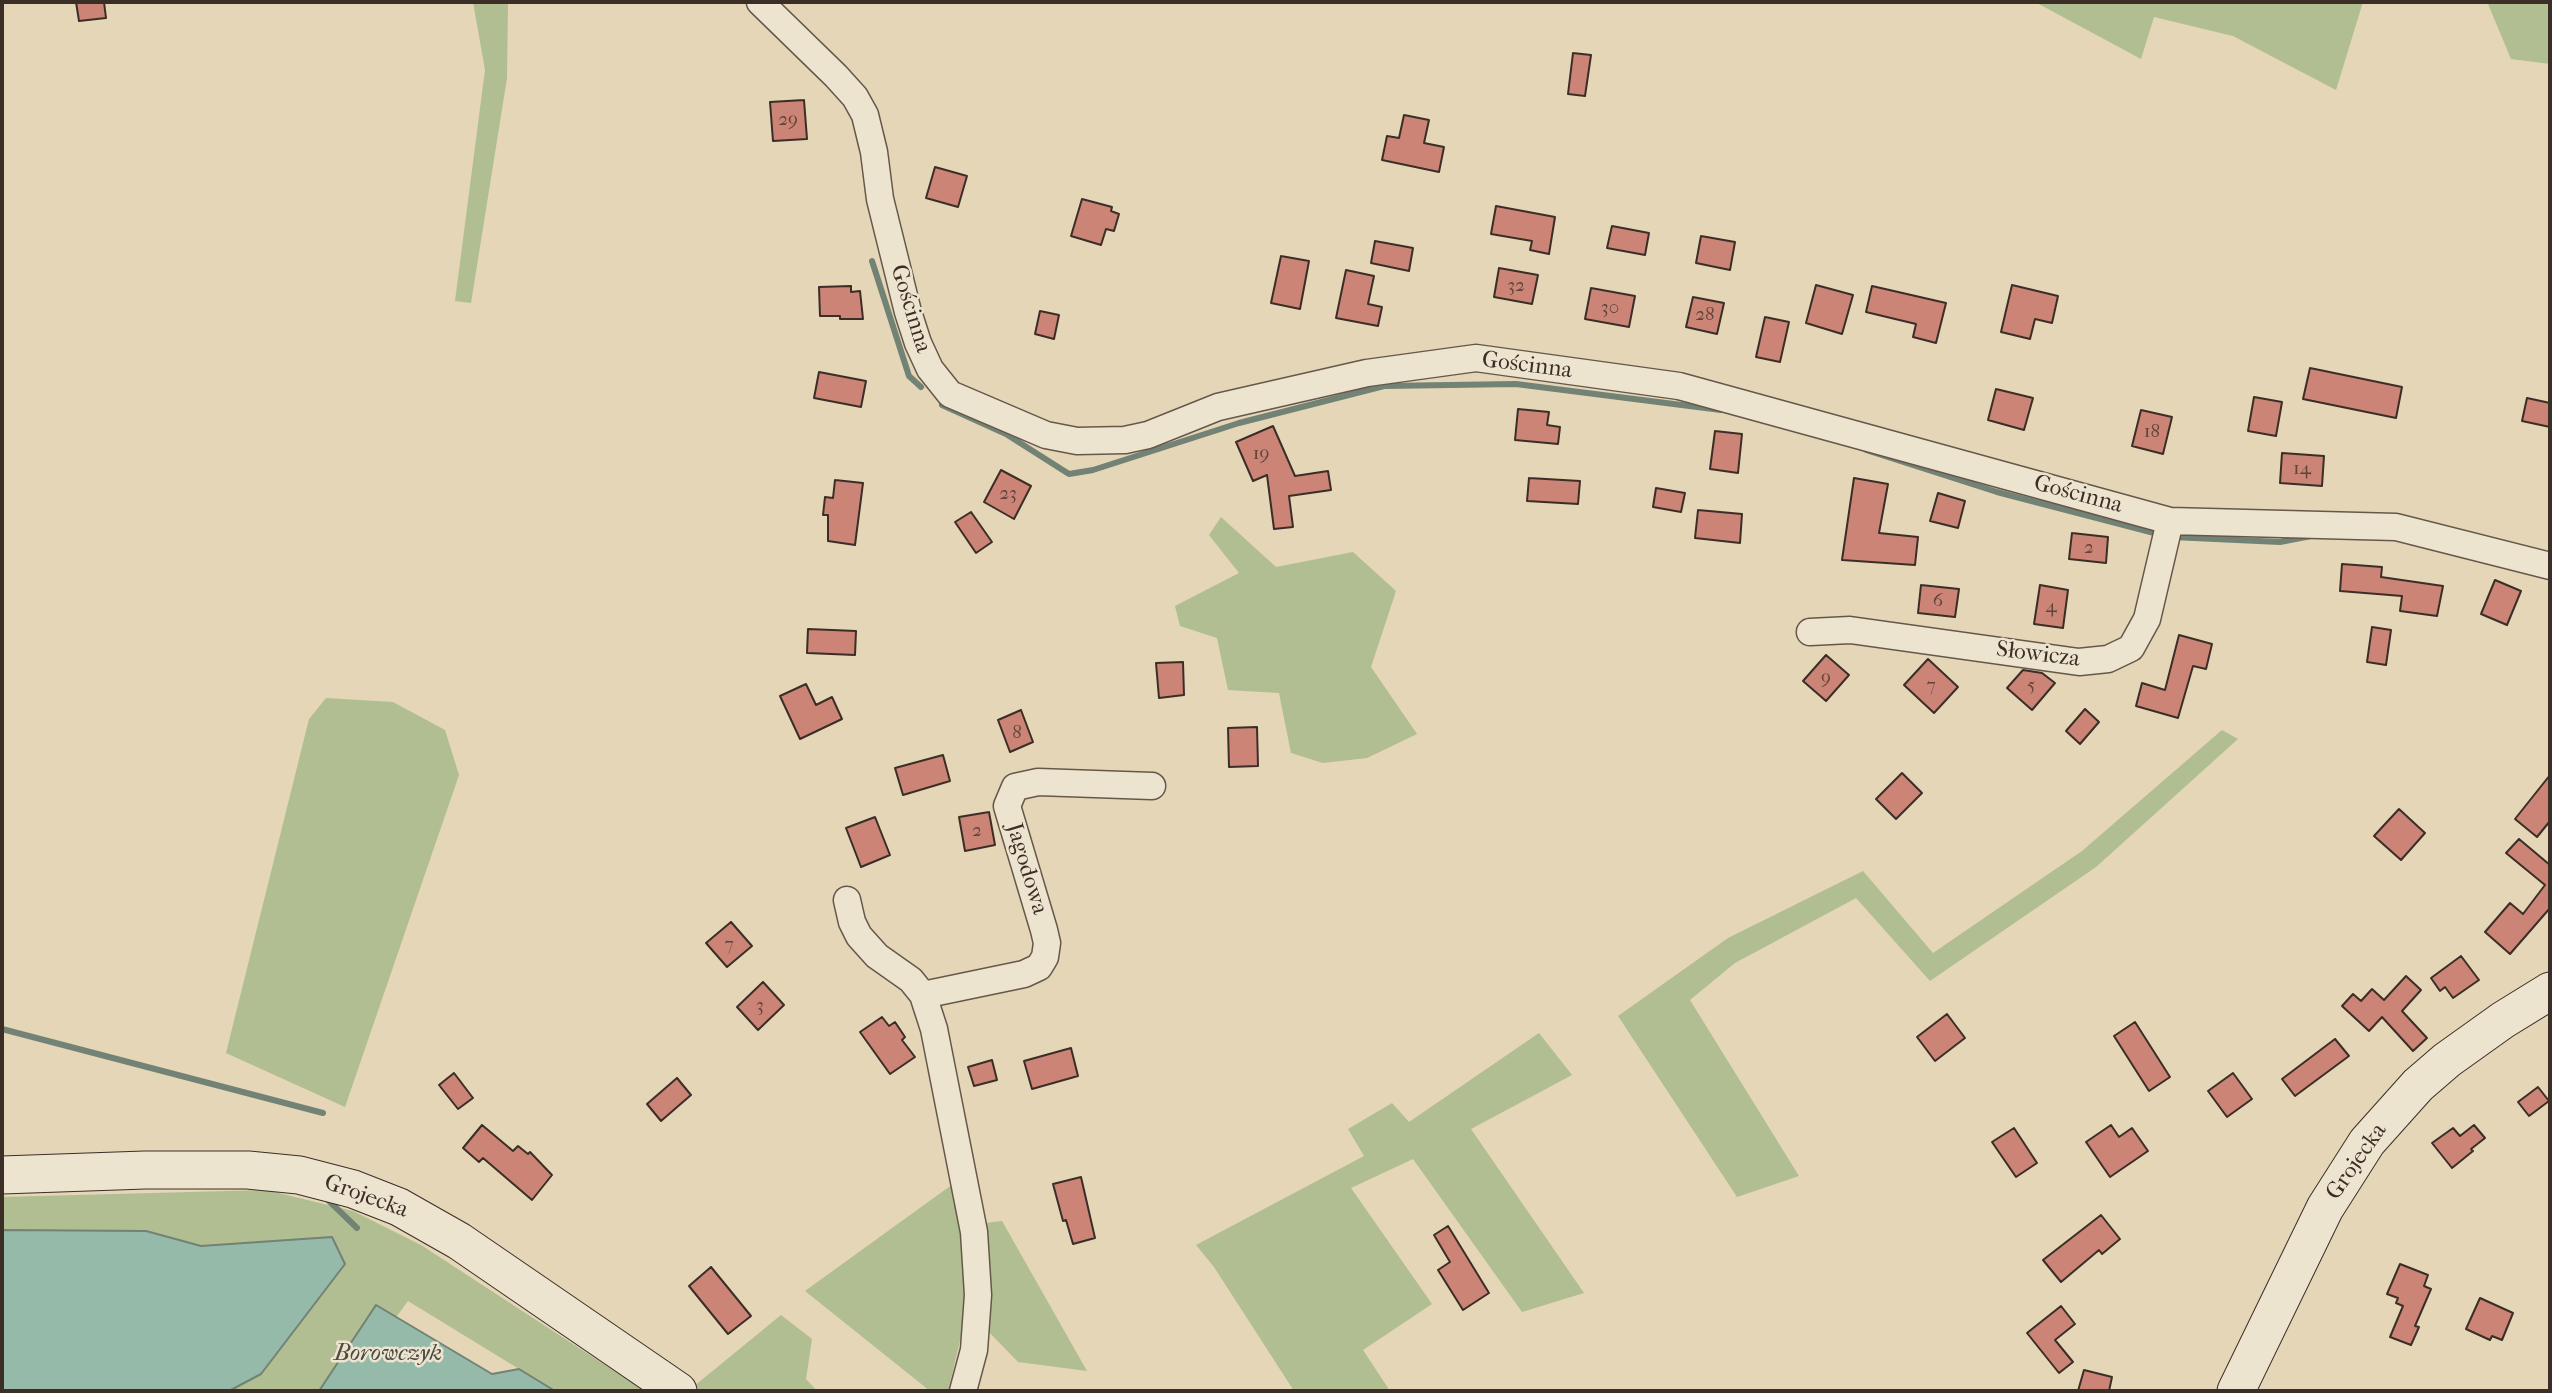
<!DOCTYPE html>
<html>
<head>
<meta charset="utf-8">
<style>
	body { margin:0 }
	#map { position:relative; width:2552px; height:1393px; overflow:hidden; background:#e4d6b6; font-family:"IM FELL French Canon",serif }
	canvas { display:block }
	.frame { position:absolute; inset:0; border:4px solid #3b2e27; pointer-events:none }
</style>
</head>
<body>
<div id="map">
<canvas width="2552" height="1393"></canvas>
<div class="frame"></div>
</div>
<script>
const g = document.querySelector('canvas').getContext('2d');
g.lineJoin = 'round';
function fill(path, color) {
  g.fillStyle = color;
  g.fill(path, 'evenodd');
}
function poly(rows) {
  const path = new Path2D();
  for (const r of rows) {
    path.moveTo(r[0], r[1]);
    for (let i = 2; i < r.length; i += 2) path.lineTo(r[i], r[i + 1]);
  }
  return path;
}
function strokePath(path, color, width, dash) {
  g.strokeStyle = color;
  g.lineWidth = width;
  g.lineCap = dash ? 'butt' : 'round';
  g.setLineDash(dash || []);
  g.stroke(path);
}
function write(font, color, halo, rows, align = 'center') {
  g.font = font + ' "IM FELL French Canon",serif';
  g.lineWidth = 5;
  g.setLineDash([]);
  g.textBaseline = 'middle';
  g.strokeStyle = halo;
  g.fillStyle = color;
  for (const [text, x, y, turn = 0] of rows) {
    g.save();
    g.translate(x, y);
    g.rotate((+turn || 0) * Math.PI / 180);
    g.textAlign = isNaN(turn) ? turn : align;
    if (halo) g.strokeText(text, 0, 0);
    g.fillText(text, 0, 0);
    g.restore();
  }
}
fill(poly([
	[473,2,508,2,507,78,471,303,455,301,485,70],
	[2035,2,2363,2,2336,90,2233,36,2154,17,2141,59],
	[2473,2,2550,2,2550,64,2511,59,2488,4],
	[1221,517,1276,567,1353,552,1396,591,1371,667,1417,734,1367,758,1323,763,1291,753,1279,693,1228,690,1217,638,1180,626,1175,606,1239,573,1209,535],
	[326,698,393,702,445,730,459,775,345,1107,226,1053,309,719],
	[2222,730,2238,739,2096,867,1930,981,1856,898,1735,963,1690,1000,1799,1176,1737,1197,1618,1016,1728,938,1863,871,1933,953,2082,851],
	[1539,1033,1572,1075,1471,1129,1584,1293,1522,1312,1413,1159,1351,1188,1432,1304,1363,1350,1390,1391,1294,1391,1214,1267,1196,1245,1364,1156,1348,1129,1392,1103,1409,1122],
	[953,1184,964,1238,964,1324,948,1391,930,1391,805,1291],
	[266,1190,353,1211,421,1245,645,1391,555,1391,408,1301,342,1391,229,1391,261,1374,332,1237,201,1246,146,1231,2,1230,2,1197],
	[1002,1221,1087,1371,1018,1362,988,1331,985,1223],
	[781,1315,812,1339,806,1379,817,1391,700,1391,693,1387]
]), '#b0be91');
const water = poly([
	[2,1230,146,1231,201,1246,332,1237,345,1264,261,1374,229,1391,2,1391,2,1230],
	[376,1305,492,1374,519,1369,555,1391,319,1391,376,1305]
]);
fill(water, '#96baa9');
strokePath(water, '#728275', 2);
strokePath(poly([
	[872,261,909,376,921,387],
	[942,405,1006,434,1069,474,1093,470,1239,423,1384,386,1516,384,1721,410],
	[1866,450,1997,492,2162,535],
	[2172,537,2280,542,2311,536],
	[2,1029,323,1113],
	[327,1199,357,1228]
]), '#728275', 6);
const building = poly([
	[76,2,104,2,106,18,79,21,76,2],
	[1573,53,1591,55,1585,96,1568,94,1573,53],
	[804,100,807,139,773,141,770,102,804,100],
	[1404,115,1429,120,1424,143,1444,147,1439,172,1382,160,1387,136,1399,138,1404,115],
	[935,167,967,176,958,207,926,198,935,167],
	[1082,199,1112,207,1111,211,1119,214,1114,231,1106,229,1101,245,1071,236,1082,199],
	[1496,206,1555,217,1549,254,1530,250,1532,241,1491,234,1496,206],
	[1612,226,1649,233,1645,255,1607,248,1612,226],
	[1701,236,1735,242,1730,270,1696,263,1701,236],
	[1375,241,1413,248,1409,271,1371,263,1375,241],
	[1281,256,1309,261,1300,309,1271,303,1281,256],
	[1499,268,1538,275,1532,304,1494,297,1499,268],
	[1346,270,1374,276,1368,304,1382,307,1378,326,1336,318,1346,270],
	[1816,285,1853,295,1842,334,1806,323,1816,285],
	[2012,285,2058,296,2052,323,2035,319,2030,339,2001,332,2012,285],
	[851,286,851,292,860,291,863,319,840,319,840,316,820,316,819,287,851,286],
	[1872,286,1946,303,1936,343,1913,337,1916,324,1866,312,1872,286],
	[1591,288,1635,296,1629,327,1585,319,1591,288],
	[1693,297,1724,303,1717,334,1686,327,1693,297],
	[1040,311,1059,315,1054,339,1035,334,1040,311],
	[1765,317,1789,322,1780,362,1756,357,1765,317],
	[2310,368,2402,387,2396,418,2303,399,2310,368],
	[819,372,866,381,861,407,814,398,819,372],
	[1996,389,2033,398,2024,430,1988,420,1996,389],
	[2254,397,2282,402,2276,436,2248,431,2254,397],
	[2527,398,2550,403,2550,427,2522,421,2527,398],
	[1518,409,1549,412,1547,425,1560,427,1558,444,1515,440,1518,409],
	[2141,410,2172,417,2163,454,2132,446,2141,410],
	[1273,426,1295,476,1328,471,1331,490,1289,496,1293,527,1274,529,1267,475,1253,481,1236,442,1273,426],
	[1715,431,1742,434,1738,473,1710,469,1715,431],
	[2282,453,2324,456,2322,486,2280,483,2282,453],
	[1001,470,1031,486,1014,519,984,502,1001,470],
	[1529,478,1580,481,1578,504,1527,501,1529,478],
	[1854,478,1888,484,1879,533,1918,537,1915,565,1842,560,1854,478],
	[835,480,863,483,855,545,828,541,828,515,823,515,825,497,833,498,835,480],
	[1656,488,1685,493,1681,512,1653,507,1656,488],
	[1938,493,1965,501,1958,528,1930,521,1938,493],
	[1698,510,1742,514,1740,543,1695,538,1698,510],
	[971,512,992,542,976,553,955,522,971,512],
	[2072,533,2108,537,2106,563,2069,559,2072,533],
	[2342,564,2382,567,2381,577,2443,586,2437,616,2400,611,2402,596,2340,591,2342,564],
	[2495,580,2521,591,2507,625,2481,614,2495,580],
	[1921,585,1959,589,1955,617,1918,613,1921,585],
	[2040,585,2068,590,2063,628,2034,624,2040,585],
	[2372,627,2391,630,2386,665,2367,662,2372,627],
	[808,629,856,631,855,655,807,653,808,629],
	[2179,635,2212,644,2206,669,2193,666,2178,718,2136,706,2142,683,2165,690,2179,635],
	[1826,655,1849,675,1826,701,1803,681,1826,655],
	[1928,659,1958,687,1934,713,1904,685,1928,659],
	[1183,662,1184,695,1159,698,1156,663,1183,662],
	[2023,670,2042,673,2055,683,2032,710,2007,688,2023,670],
	[806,684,816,705,832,697,842,719,800,739,780,696,806,684],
	[2085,709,2099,722,2080,744,2066,731,2085,709],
	[1021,710,1033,742,1010,752,998,720,1021,710],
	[1257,727,1258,766,1229,767,1228,728,1257,727],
	[943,755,950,781,903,795,895,768,943,755],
	[1902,773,1922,793,1896,819,1876,799,1902,773],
	[2550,775,2550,821,2537,837,2515,819,2550,775],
	[2399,809,2425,833,2401,860,2374,836,2399,809],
	[989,812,995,845,965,851,959,817,989,812],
	[875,817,890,855,861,867,846,828,875,817],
	[2519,839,2550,865,2550,908,2510,954,2485,932,2510,903,2523,914,2545,885,2506,853,2519,839],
	[731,922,752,946,727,967,706,943,731,922],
	[2461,956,2479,980,2453,998,2445,987,2440,991,2431,978,2461,956],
	[2406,976,2421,990,2402,1011,2427,1038,2413,1051,2382,1017,2369,1031,2342,1006,2353,994,2361,1001,2372,989,2384,1000,2406,976],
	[763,982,784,1005,758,1030,737,1007,763,982],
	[1947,1014,1965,1038,1935,1061,1917,1037,1947,1014],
	[882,1017,889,1026,895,1022,905,1037,902,1040,915,1057,890,1074,860,1032,882,1017],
	[2135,1022,2170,1077,2149,1091,2114,1036,2135,1022],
	[2335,1039,2349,1056,2295,1096,2282,1079,2335,1039],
	[1071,1048,1078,1076,1032,1089,1024,1061,1071,1048],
	[992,1060,997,1080,974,1086,968,1067,992,1060],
	[454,1073,473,1098,458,1109,439,1085,454,1073],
	[2233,1073,2252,1099,2227,1117,2208,1091,2233,1073],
	[677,1078,691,1095,661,1121,647,1104,677,1078],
	[2538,1087,2549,1101,2529,1116,2518,1102,2538,1087],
	[482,1125,513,1151,518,1146,528,1154,530,1152,552,1175,532,1200,483,1158,479,1162,463,1148,482,1125],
	[2111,1125,2119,1137,2132,1128,2148,1151,2110,1177,2086,1142,2111,1125],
	[2474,1125,2485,1138,2471,1149,2473,1151,2452,1168,2432,1143,2453,1128,2460,1136,2474,1125],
	[2014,1128,2037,1163,2016,1177,1992,1142,2014,1128],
	[1081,1177,1095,1238,1073,1244,1066,1220,1063,1221,1053,1184,1081,1177],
	[2101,1215,2120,1239,2102,1254,2099,1250,2061,1282,2043,1260,2101,1215],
	[1448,1226,1489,1293,1463,1310,1438,1270,1450,1262,1434,1235,1448,1226],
	[2400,1264,2428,1275,2424,1286,2431,1289,2415,1326,2419,1327,2411,1345,2390,1337,2403,1306,2396,1303,2398,1298,2387,1294,2400,1264],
	[711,1267,751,1316,728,1334,689,1286,711,1267],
	[2480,1298,2513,1313,2502,1340,2492,1336,2490,1340,2466,1329,2480,1298],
	[2061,1306,2075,1324,2055,1340,2073,1362,2059,1373,2027,1333,2061,1306],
	[2084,1370,2112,1377,2109,1391,2078,1391,2084,1370]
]);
fill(building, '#cb8475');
strokePath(building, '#3b2e27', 2);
const street = poly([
	[760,2,836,76,855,97,865,115,874,152,880,199,908,312,918,343,930,369,950,394,1046,435,1077,441,1125,440,1148,435,1218,407,1367,373,1476,358,1679,386,2170,521,2396,527,2550,566],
	[1810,632,1850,630,2079,662,2108,659,2131,648,2147,619,2170,521],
	[847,900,852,922,859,936,877,956,911,980,923,995,934,1029,974,1232,978,1295,974,1350,963,1391],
	[923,995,1024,974,1039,967,1045,957,1047,943,1044,930,1007,806,1015,787,1038,782,1152,786]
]);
const secondary = poly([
	[2,1175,145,1170,248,1170,299,1175,353,1189,399,1207,459,1241,678,1391],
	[2236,1391,2325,1208,2367,1142,2418,1085,2447,1060,2503,1020,2550,991]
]);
strokePath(street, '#65584b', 29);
strokePath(secondary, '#3b2e27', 39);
strokePath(street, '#ede4d0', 26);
strokePath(secondary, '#ede4d0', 37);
write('19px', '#5f443a', null, [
	["29",788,120],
	["32",1516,286],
	["30",1610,308],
	["28",1705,315],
	["18",2152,432],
	["19",1261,454],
	["14",2302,469],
	["23",1008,494],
	["2",2089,548],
	["6",1938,601],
	["4",2051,607],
	["9",1826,678],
	["7",1931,686],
	["5",2031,686],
	["8",1017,733],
	["2",977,831],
	["7",729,945],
	["3",760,1006]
]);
write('23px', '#3b2e27', '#ede4d0', [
	["Gościnna",910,309,73],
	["Gościnna",1527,366,7],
	["Gościnna",2078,495,15],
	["Słowicza",2038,655,7],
	["Jagodowa",1026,869,73],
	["Grojecka",2357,1162,-55],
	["Grojecka",366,1197,20]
]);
write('italic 24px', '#4d4a41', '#ede4d0', [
	["Borowczyk",388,1354]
]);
</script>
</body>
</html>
